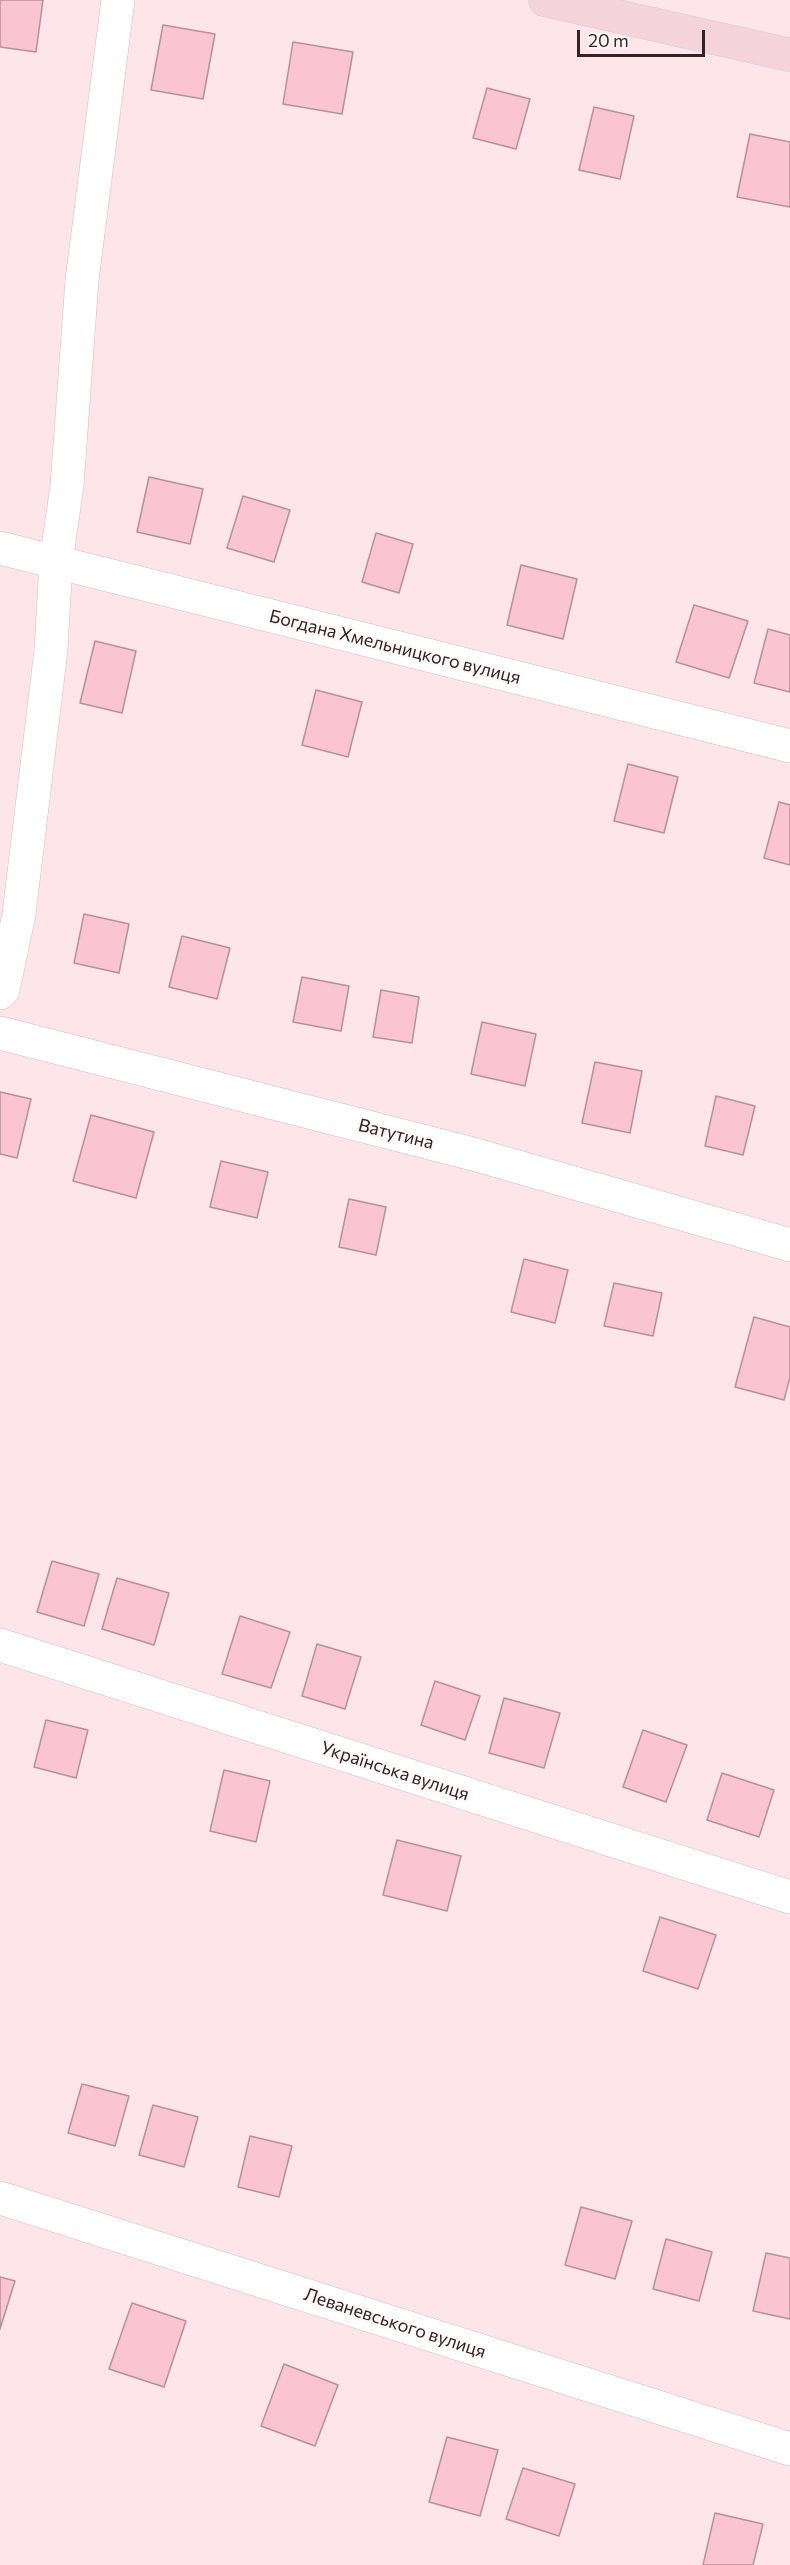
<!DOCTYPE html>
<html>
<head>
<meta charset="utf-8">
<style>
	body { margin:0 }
	#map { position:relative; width:790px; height:2565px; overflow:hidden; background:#fde5ea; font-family:Commissioner,sans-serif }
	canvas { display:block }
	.scale { position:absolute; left:577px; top:30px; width:128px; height:27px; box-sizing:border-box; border:3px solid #312326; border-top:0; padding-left:8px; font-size:18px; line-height:21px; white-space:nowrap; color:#312326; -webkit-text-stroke:4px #fff7f8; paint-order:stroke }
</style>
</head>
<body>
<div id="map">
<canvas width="790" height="2565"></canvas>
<div class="scale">20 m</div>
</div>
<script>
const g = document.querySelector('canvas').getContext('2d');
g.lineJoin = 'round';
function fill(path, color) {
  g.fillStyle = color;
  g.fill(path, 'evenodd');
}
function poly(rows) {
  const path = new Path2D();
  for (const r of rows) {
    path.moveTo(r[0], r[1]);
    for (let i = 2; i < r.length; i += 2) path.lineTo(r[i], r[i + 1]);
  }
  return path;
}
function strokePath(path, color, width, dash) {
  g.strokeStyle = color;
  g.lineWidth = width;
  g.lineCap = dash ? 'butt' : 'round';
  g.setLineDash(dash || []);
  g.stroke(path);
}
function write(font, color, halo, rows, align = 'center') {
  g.font = font + ' Commissioner,sans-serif';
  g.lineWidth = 4.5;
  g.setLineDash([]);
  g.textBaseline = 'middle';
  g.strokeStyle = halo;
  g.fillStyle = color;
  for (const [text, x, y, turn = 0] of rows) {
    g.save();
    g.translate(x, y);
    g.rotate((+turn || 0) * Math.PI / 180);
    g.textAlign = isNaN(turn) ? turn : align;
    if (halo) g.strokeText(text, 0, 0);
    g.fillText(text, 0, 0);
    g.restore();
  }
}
const building = poly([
	[0,0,43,0,36,52,0,47,0,0],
	[163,25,215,34,203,99,151,90,163,25],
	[293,42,353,52,342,114,283,104,293,42],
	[487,88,530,99,516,149,473,138,487,88],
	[594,107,634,116,620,179,579,170,594,107],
	[750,134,790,142,790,207,737,197,750,134],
	[149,477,203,489,190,544,137,532,149,477],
	[243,496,290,510,274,562,227,548,243,496],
	[376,533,413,544,399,593,362,582,376,533],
	[521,565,577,579,563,639,507,625,521,565],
	[694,605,748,621,729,678,676,662,694,605],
	[768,629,790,635,790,692,754,683,768,629],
	[95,641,136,651,122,713,80,703,95,641],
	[316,690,362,702,348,757,302,745,316,690],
	[628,764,678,777,664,833,614,821,628,764],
	[779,802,790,805,790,865,764,858,779,802],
	[84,914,129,924,119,973,74,963,84,914],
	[182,936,230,948,217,999,169,987,182,936],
	[302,977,349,986,341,1031,293,1022,302,977],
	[381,990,419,997,412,1043,373,1037,381,990],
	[482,1022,536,1034,525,1086,471,1074,482,1022],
	[595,1062,642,1071,630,1133,582,1123,595,1062],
	[0,1092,31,1099,17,1158,0,1154,0,1092],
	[716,1096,755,1106,743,1155,705,1146,716,1096],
	[91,1115,154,1132,136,1198,73,1181,91,1115],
	[221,1161,268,1172,257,1218,210,1207,221,1161],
	[349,1199,386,1207,376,1255,339,1247,349,1199],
	[524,1259,568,1270,555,1323,511,1312,524,1259],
	[614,1283,662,1293,653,1336,604,1326,614,1283],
	[754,1317,790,1327,790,1377,784,1400,735,1387,754,1317],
	[52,1561,99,1574,84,1626,37,1612,52,1561],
	[117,1578,169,1593,154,1645,102,1629,117,1578],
	[240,1616,290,1632,271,1688,222,1674,240,1616],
	[317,1644,361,1657,345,1709,302,1696,317,1644],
	[435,1681,480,1696,465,1740,421,1725,435,1681],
	[504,1698,560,1713,544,1768,489,1753,504,1698],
	[46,1720,88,1730,76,1778,34,1767,46,1720],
	[643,1730,687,1745,666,1802,623,1787,643,1730],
	[224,1770,270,1781,256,1842,210,1831,224,1770],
	[722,1773,774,1790,759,1837,707,1820,722,1773],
	[397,1840,461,1856,447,1911,383,1895,397,1840],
	[660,1917,716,1935,698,1989,643,1971,660,1917],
	[82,2084,129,2096,115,2146,68,2133,82,2084],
	[153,2105,198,2117,184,2167,139,2155,153,2105],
	[250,2136,292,2146,279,2197,238,2187,250,2136],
	[581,2207,632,2221,615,2279,565,2265,581,2207],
	[666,2239,712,2252,699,2301,653,2289,666,2239],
	[766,2253,790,2258,790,2319,753,2311,766,2253],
	[0,2277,15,2281,0,2329,0,2277],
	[132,2303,186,2321,164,2387,109,2369,132,2303],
	[284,2364,338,2385,315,2446,261,2426,284,2364],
	[447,2437,498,2450,480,2516,429,2502,447,2437],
	[523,2468,575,2484,559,2536,506,2519,523,2468],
	[715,2513,763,2524,753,2565,703,2565,715,2513]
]);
fill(building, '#fbc4d1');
strokePath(building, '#b69199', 1.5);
const minor = poly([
	[0,548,790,746],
	[0,993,3,990,19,914,51,650,56,562,67,486,82,280,118,0],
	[0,1033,473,1154,790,1245],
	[0,1645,790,1897],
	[0,2198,790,2449]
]);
const major = poly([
	[545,0,790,55]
]);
strokePath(minor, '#deb7c0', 34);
strokePath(major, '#d2cfcf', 34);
strokePath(minor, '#fff', 33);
strokePath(major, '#f5d3db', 33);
write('18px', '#312326', '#fff7f8', [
	["Богдана Хмельницкого вулиця",395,647,14],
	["Ватутина",396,1134,14],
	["Українська вулиця",395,1771,18],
	["Леваневського вулиця",395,2323,18]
]);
</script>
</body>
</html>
